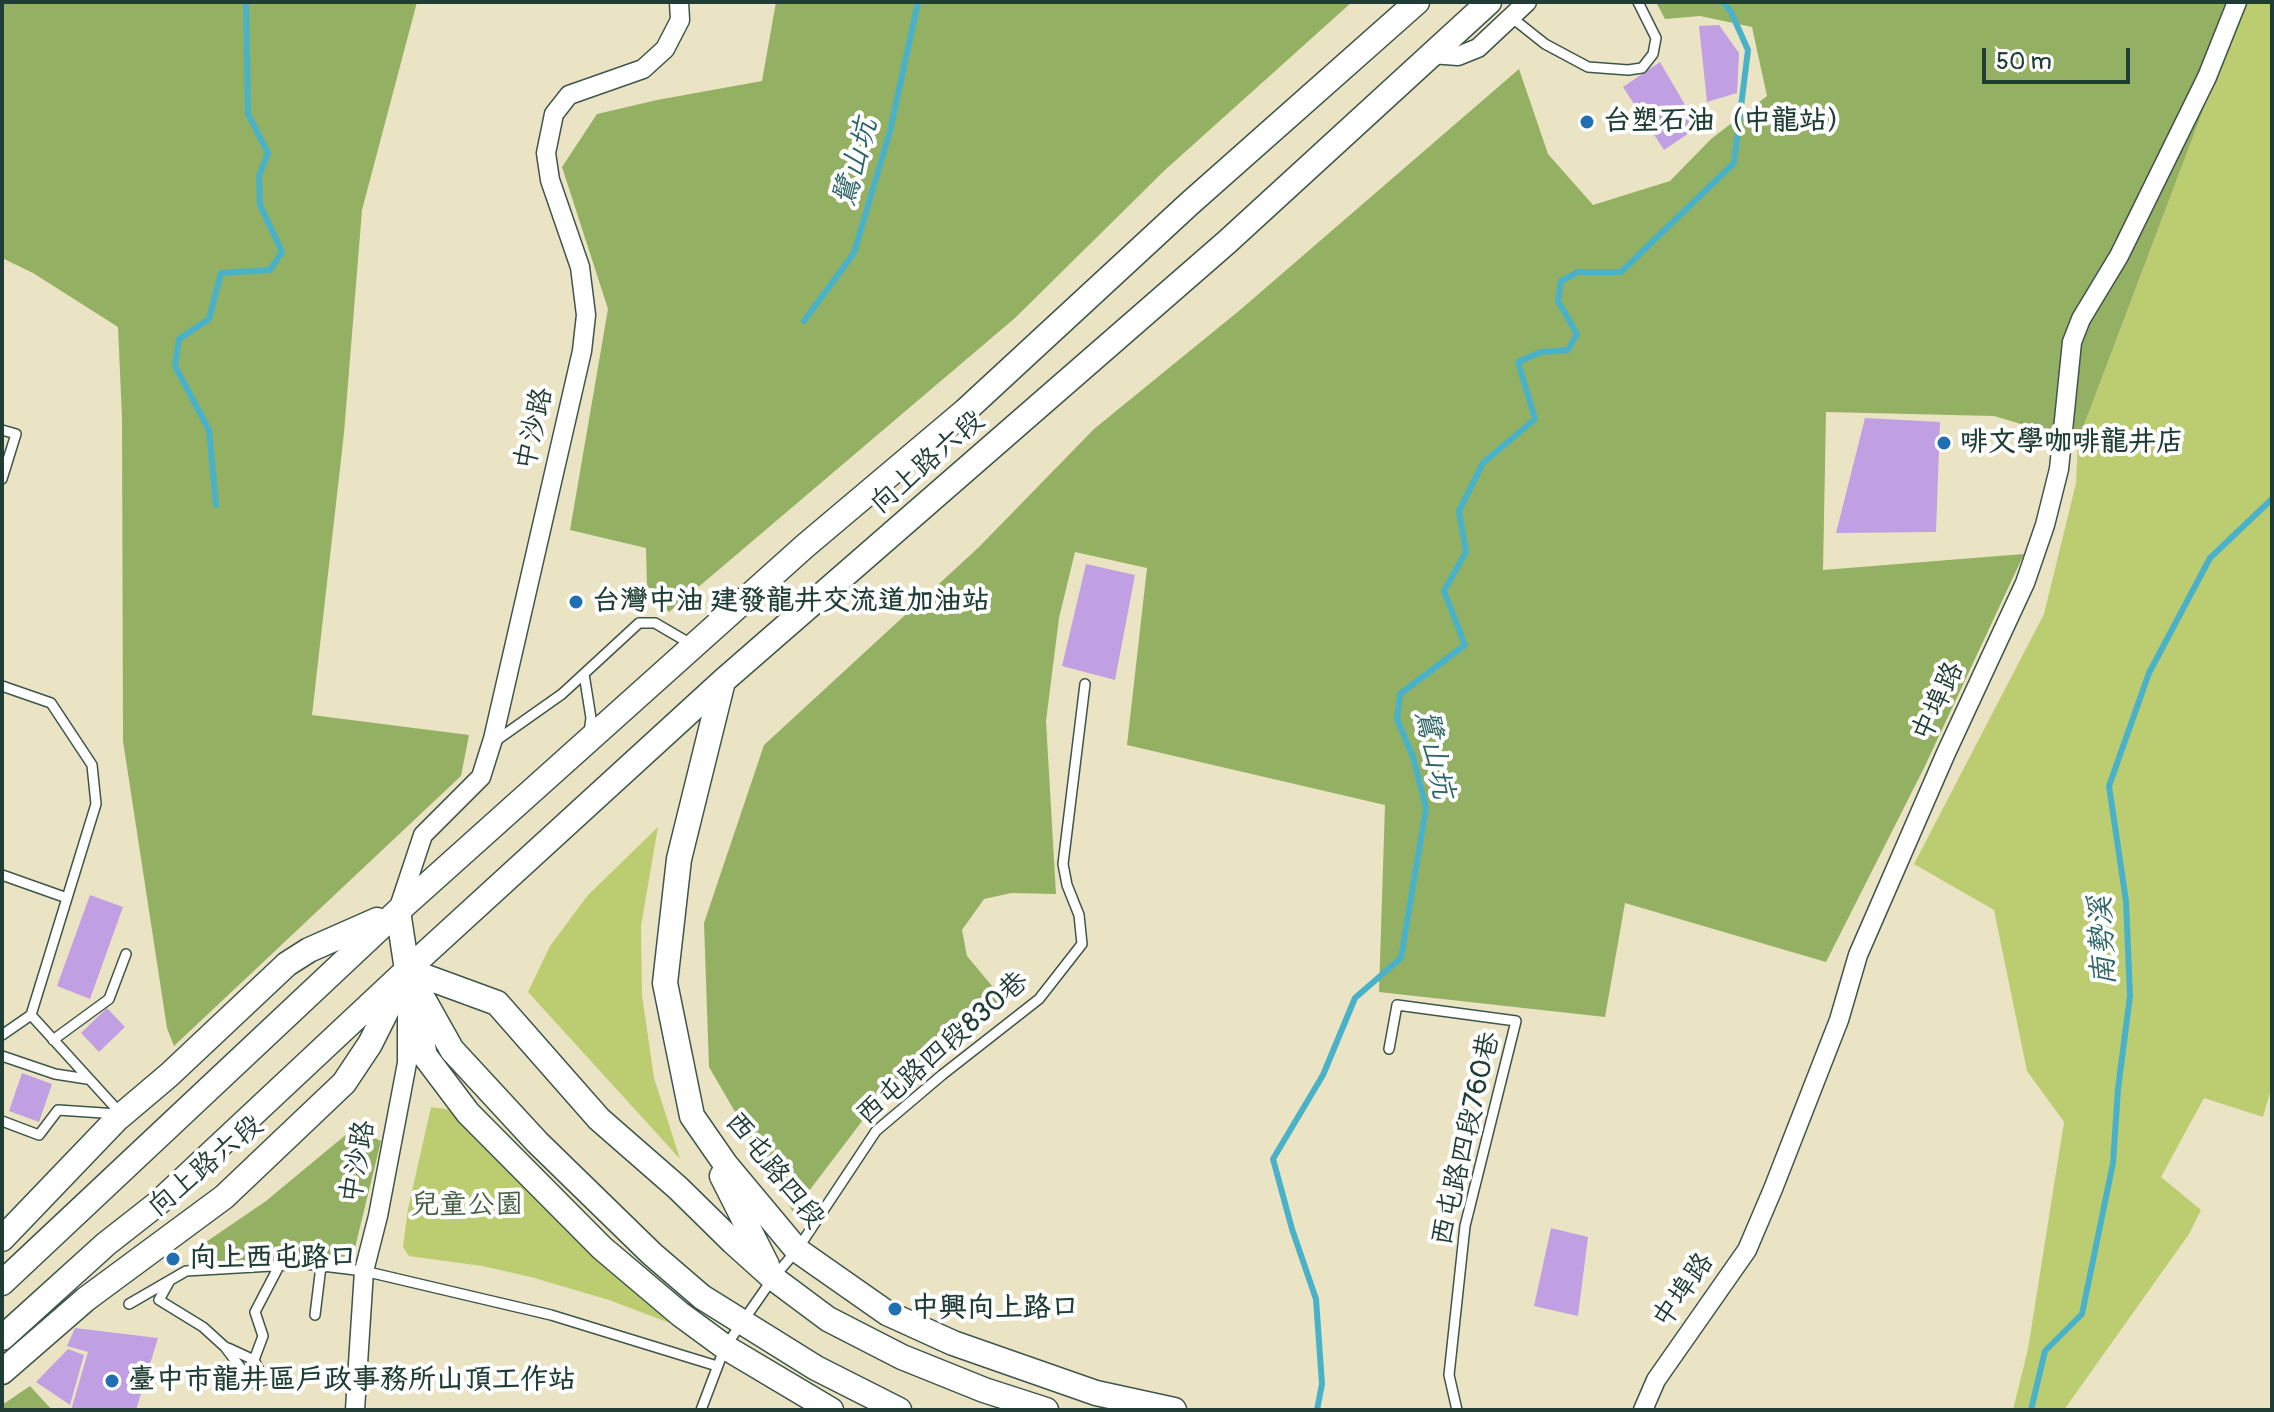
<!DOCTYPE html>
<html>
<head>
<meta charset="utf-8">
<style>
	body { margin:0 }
	#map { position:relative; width:2274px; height:1412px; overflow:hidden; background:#ebe4c4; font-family:Pangolin,sans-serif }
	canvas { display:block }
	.frame { position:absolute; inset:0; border:4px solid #1f3d34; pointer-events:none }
	.scale { position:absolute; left:1982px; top:48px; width:148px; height:36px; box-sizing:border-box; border:4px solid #1f3d34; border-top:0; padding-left:10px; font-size:24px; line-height:28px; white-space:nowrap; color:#1f3d34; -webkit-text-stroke:6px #fff; paint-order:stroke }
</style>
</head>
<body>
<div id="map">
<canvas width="2274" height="1412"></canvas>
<div class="frame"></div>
<div class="scale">50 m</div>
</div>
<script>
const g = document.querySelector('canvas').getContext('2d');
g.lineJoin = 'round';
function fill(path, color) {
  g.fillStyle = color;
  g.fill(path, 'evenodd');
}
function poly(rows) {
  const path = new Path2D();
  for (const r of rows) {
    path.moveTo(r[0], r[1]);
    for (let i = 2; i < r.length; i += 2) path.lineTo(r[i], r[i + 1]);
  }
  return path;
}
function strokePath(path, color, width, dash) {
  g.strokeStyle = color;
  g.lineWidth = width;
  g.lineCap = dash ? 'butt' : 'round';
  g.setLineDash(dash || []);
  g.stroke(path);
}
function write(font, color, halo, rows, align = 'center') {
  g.font = font + ' Pangolin,"LXGW WenKai TC",sans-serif';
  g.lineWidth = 8;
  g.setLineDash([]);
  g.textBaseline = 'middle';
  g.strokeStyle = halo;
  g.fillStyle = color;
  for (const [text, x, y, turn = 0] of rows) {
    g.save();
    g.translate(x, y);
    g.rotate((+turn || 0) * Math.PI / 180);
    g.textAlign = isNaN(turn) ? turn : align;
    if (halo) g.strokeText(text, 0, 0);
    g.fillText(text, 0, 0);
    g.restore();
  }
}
fill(poly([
	[2244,2,2272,2,2272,1086,2263,1117,2204,1098,2161,1177,2201,1210,2189,1234,2064,1410,2013,1410,2028,1349,2064,1122,2027,1071,1994,910,1914,864,2044,614,2076,483,2078,441],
	[658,827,641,926,642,995,654,1078,680,1159,528,992,550,946,588,895],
	[431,1107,452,1110,576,1240,660,1311,688,1330,609,1300,531,1277,482,1266,409,1256,403,1247,408,1209]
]), '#bbcd70');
fill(poly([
	[2,2,417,2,362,210,344,433,312,715,469,735,461,776,174,1046,167,1028,123,741,122,418,118,327,33,273,2,258],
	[776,2,1352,2,1165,170,1015,318,669,612,647,588,646,548,570,530,608,309,562,167,597,114,657,100,762,81],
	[1656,2,2244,2,2078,441,1994,416,1826,412,1823,570,2024,554,1924,768,1826,962,1625,903,1605,1017,1379,992,1385,805,1127,745,1147,568,1075,552,1059,618,1046,721,1056,894,1011,893,984,899,962,930,967,956,1003,999,888,1087,793,1212,709,1067,704,923,764,745,979,547,1094,429,1240,310,1519,69,1548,154,1593,205,1670,181,1711,139,1767,96,1752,27,1700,16,1665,19],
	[354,1128,381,1141,353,1256,188,1266,203,1244,266,1201],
	[30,1386,52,1410,2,1410,2,1405]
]), '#94b062');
strokePath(poly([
	[804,321,854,253,890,131,918,2],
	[216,505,209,430,175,366,179,339,209,319,221,273,270,270,282,252,260,205,259,176,268,153,248,114,246,2],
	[1317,1410,1322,1384,1316,1299,1292,1229,1273,1159,1323,1075,1355,998,1401,958,1426,808,1413,757,1397,719,1400,694,1465,645,1444,591,1466,552,1459,511,1483,463,1535,419,1518,362,1541,352,1568,350,1577,334,1558,301,1561,281,1578,272,1621,272,1734,163,1748,50,1731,12,1723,2],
	[2031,1410,2045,1351,2082,1314,2113,1163,2118,1089,2130,996,2126,901,2109,786,2149,673,2210,558,2272,499]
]), '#49b2c8', 6);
fill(poly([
	[1719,25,1739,53,1737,93,1707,102,1699,26],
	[1660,62,1698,127,1664,150,1623,87],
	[1865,418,1940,422,1936,532,1836,533],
	[1086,564,1135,575,1115,680,1062,666],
	[90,895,123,907,90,999,57,986],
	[107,1008,125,1027,99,1052,81,1033],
	[22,1073,52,1084,39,1122,9,1111],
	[1551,1228,1588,1237,1578,1316,1534,1306],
	[75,1328,158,1338,136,1410,71,1410,88,1352,67,1346],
	[68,1349,84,1355,70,1405,36,1382]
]), '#c0a0e3');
const lane = poly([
	[1511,17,1545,44,1588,67,1628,70,1642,68,1653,54,1656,38,1638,2],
	[2,430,16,434,2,479],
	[584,674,591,718,589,733],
	[2,686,51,703,92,765,96,804,31,1015,122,1115],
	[494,742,562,694,639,623,655,623,691,644],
	[2,875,67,898],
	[2,1035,31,1015],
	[53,1040,109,999,126,954],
	[1389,1049,1397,1005,1516,1021,1465,1226,1449,1375,1457,1410],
	[2,1056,55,1074,87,1079],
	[2,1121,39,1135,58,1110,118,1114],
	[169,1282,159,1300,203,1327,225,1347,252,1383,264,1380,254,1360,263,1336,255,1312,279,1266],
	[129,1304,186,1271,306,1264,364,1271,551,1315,717,1366],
	[315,1315,321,1266],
	[228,1348,254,1360],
	[701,1410,725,1347,773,1278,797,1250,876,1131,942,1075,1039,999,1082,944,1079,915,1067,885,1063,864,1085,684]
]);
const street = poly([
	[1431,54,1458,56,1478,48,1527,2],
	[398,910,423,835,481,777,493,739,582,351,586,315,580,267,550,180,546,153,554,114,569,95,643,69,665,49,680,20,679,2],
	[355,1410,364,1271,378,1216,407,1063,407,1005],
	[1643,1410,1656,1380,1747,1250,1773,1189,1839,1020,1858,955,1946,753,2025,583,2045,525,2059,469,2072,342,2081,319,2119,256,2207,77,2237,2]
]);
const secondary = poly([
	[723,681,679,859,665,983,692,1116,726,1165,797,1250,887,1313,953,1343,1096,1393,1174,1410],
	[398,911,407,970,425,1056,468,1113,602,1248,680,1314,725,1347,831,1410],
	[407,970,497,1003,599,1119,678,1188,733,1242,773,1278,828,1319,902,1357,984,1390,1046,1410],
	[420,993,452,1050,537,1142,652,1254,702,1297,816,1368,899,1410],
	[722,1176,767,1265],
	[2,1239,117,1119,169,1075,287,964,309,950,377,920],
	[2,1283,398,911,805,546,965,411,1189,204,1417,2],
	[2,1338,106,1244,157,1204,407,970,723,681,1227,242,1489,2],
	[2,1372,86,1299,224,1197,344,1083,370,1044,399,986]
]);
strokePath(lane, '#3e564a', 12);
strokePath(street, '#3e564a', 21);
strokePath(secondary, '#3e564a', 27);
strokePath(lane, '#fff', 9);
strokePath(street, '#fff', 18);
strokePath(secondary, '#fff', 24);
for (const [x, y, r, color] of [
	[1587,122,8,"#1f6fb2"],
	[1944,443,8,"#1f6fb2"],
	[576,602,8,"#1f6fb2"],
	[173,1259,8,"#1f6fb2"],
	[895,1309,8,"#1f6fb2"],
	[112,1381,8,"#1f6fb2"]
]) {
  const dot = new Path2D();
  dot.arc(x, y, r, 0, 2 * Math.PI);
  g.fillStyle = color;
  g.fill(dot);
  strokePath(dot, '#fff', 3);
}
write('bold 28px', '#1f3d34', '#fff', [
	["台塑石油（中龍站）",1603,122],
	["啡文學咖啡龍井店",1960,443],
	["台灣中油 建發龍井交流道加油站",592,602],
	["向上西屯路口",189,1259],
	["中興向上路口",911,1309],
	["臺中市龍井區戶政事務所山頂工作站",128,1381]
], 'left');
write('28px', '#1f3d34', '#fff', [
	["中沙路",535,429,-77],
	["向上路六段",928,463,-41],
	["中埠路",1939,702,-65],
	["西屯路四段830巷",943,1049,-41],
	["西屯路四段760巷",1467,1139,-77],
	["中沙路",359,1162,-80],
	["向上路六段",206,1167,-40],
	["西屯路四段",774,1171,51],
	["中埠路",1684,1291,-55]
]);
write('28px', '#466143', '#fff', [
	["兒童公園",467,1206]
]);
write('italic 30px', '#2e6668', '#fff', [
	["鷺山坑",857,163,-74],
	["鷺山坑",1433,754,78],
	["南勢溪",2104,941,-93]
]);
</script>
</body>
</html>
